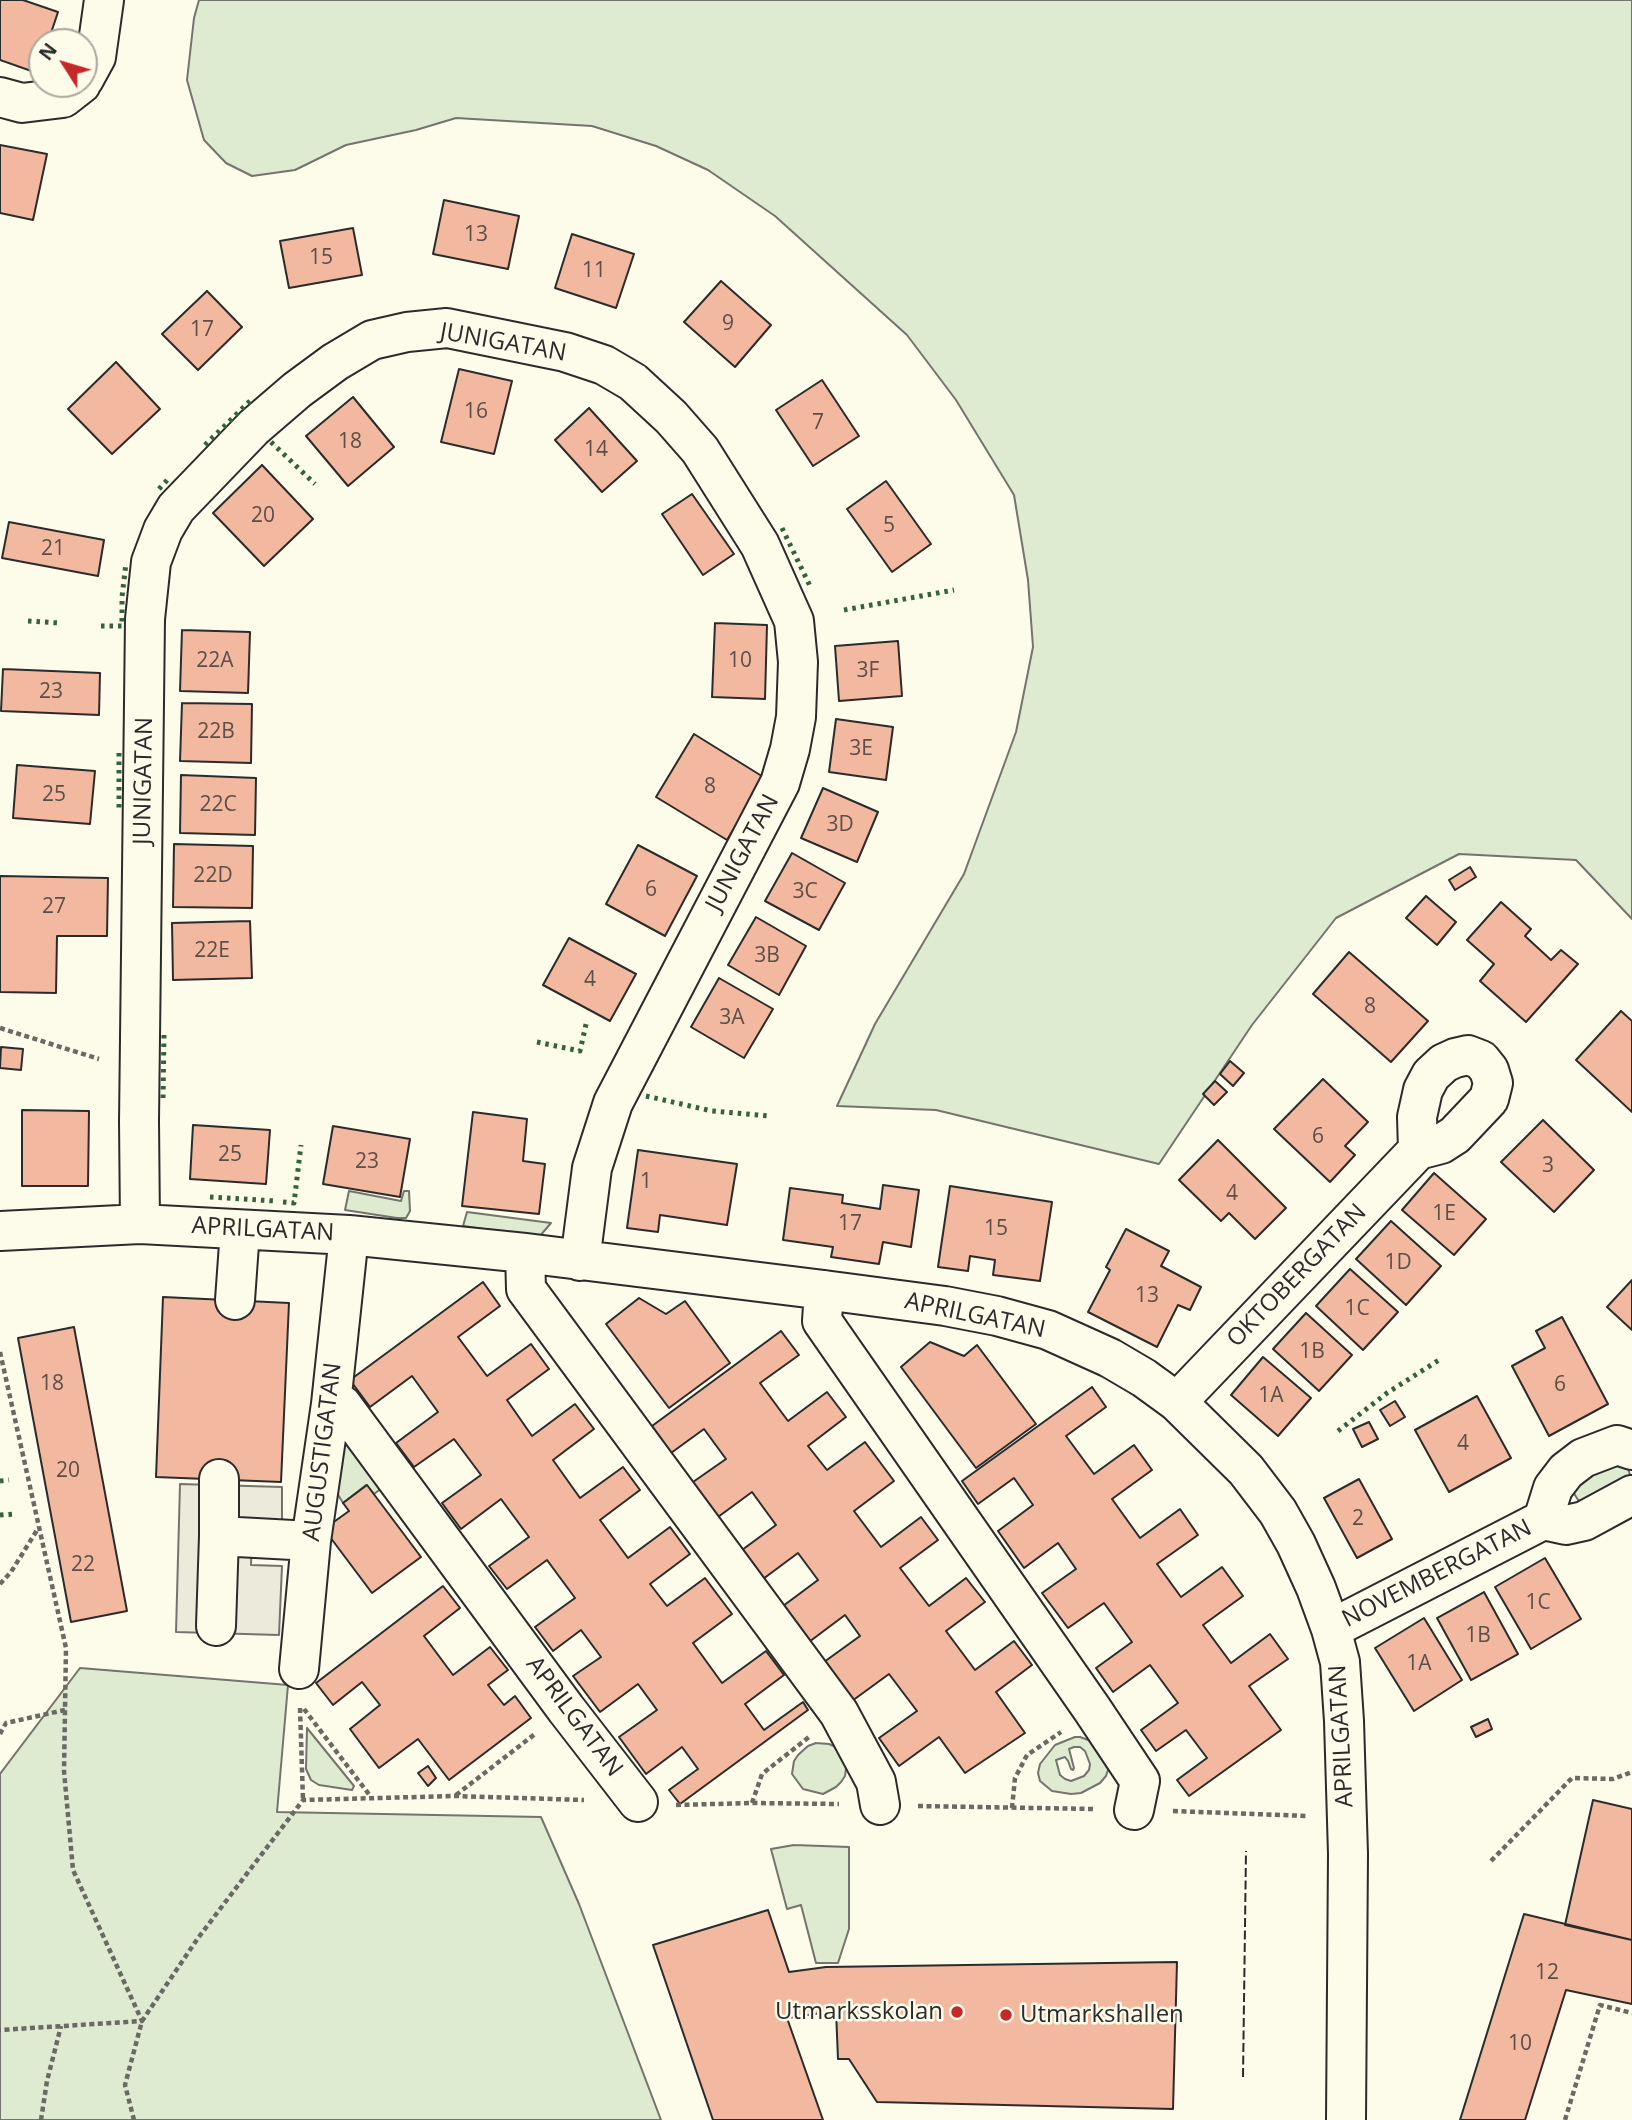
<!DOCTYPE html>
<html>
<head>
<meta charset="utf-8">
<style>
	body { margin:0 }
	#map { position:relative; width:1632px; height:2120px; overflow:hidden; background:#fdfbea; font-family:"Open Sans",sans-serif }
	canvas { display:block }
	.north { position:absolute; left:28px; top:28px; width:70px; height:70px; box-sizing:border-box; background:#fdfbea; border:2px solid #a9a89e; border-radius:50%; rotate:307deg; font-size:19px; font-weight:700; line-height:28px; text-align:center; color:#2b2b2b }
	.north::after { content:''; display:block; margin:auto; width:24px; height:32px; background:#c62828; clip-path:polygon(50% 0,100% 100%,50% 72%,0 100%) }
</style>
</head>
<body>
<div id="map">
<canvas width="1632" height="2120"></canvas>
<div class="north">N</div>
</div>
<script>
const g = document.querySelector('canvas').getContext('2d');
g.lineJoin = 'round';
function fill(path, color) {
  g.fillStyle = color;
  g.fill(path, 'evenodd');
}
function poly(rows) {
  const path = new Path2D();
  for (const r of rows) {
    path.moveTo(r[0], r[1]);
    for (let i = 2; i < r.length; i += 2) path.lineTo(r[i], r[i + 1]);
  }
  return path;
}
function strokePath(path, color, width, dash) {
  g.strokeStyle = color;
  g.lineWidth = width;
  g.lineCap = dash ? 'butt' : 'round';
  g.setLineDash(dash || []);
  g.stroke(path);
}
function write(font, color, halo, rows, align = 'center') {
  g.font = font + ' "Open Sans",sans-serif';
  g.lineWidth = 5;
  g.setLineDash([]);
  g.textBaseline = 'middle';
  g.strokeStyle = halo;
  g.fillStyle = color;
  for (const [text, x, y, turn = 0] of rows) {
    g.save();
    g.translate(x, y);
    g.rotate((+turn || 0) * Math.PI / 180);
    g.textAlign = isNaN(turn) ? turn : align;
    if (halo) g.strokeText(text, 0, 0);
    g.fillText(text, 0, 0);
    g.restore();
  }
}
const green = poly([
	[199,0,1632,0,1632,919,1576,860,1459,854,1336,918,1252,1025,1159,1164,936,1110,837,1106,875,1024,964,874,1016,732,1033,647,1028,580,1014,495,956,400,907,335,775,216,708,170,656,146,592,126,456,118,416,130,346,145,295,170,252,176,226,163,204,140,187,80,194,18,199,0],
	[349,1191,401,1201,404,1191,409,1191,410,1211,406,1218,397,1218,345,1210,349,1191],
	[467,1212,551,1223,539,1237,463,1226,467,1212],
	[348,1438,386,1485,374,1494,366,1485,343,1503,334,1488,336,1448,348,1438],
	[1612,1458,1627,1465,1630,1475,1627,1480,1582,1502,1578,1500,1572,1490,1612,1458],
	[80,1668,288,1685,277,1812,541,1817,579,1904,661,2120,0,2120,0,1774,80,1668],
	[307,1728,354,1786,352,1790,319,1785,311,1780,306,1769,307,1728],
	[1075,1737,1080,1737,1102,1745,1109,1767,1106,1776,1100,1783,1081,1793,1071,1794,1052,1791,1040,1781,1038,1773,1040,1764,1055,1745,1075,1737],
	[1074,1747,1080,1747,1085,1751,1090,1764,1089,1770,1084,1776,1071,1781,1065,1779,1060,1775,1056,1760,1065,1757,1068,1761,1071,1769,1073,1770,1074,1768,1069,1749,1074,1747],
	[816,1743,829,1744,836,1747,847,1761,845,1776,841,1782,836,1787,823,1794,803,1789,792,1774,794,1761,798,1755,808,1746,816,1743],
	[794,1845,849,1847,849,1929,838,1963,816,1963,801,1905,787,1909,771,1849,794,1845]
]);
fill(green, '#deebd1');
strokePath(green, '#74746e', 2);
const parking = poly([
	[180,1484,282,1487,282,1526,252,1525,251,1565,282,1566,279,1635,176,1632,180,1484]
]);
fill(parking, '#eceadb');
strokePath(parking, '#74746e', 2);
const building = poly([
	[0,0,23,0,58,12,48,42,42,42,42,59,37,73,0,60,0,0],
	[0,145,47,154,33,220,0,213,0,145],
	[444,200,519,216,508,269,433,254,444,200],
	[353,228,362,275,289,288,280,241,353,228],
	[572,234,634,254,616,308,555,288,572,234],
	[721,281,771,325,735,367,684,322,721,281],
	[207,291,242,327,198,370,162,334,207,291],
	[116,362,160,409,112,454,68,409,116,362],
	[459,369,512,381,494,454,441,442,459,369],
	[822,380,859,436,813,466,776,410,822,380],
	[353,397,394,447,348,486,306,436,353,397],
	[589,408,637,461,602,492,555,440,589,408],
	[262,465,313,519,264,566,213,513,262,465],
	[886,481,931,544,892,572,847,509,886,481],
	[692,494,734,554,703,575,662,514,692,494],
	[9,522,104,540,98,576,2,558,9,522],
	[715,623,767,625,765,699,712,697,715,623],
	[182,630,250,632,248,693,180,691,182,630],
	[898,641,902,696,839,701,835,646,898,641],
	[3,669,100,673,99,715,1,711,3,669],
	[182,703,252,704,251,763,180,761,182,703],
	[836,719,893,727,886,780,829,772,836,719],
	[694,734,765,778,727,840,656,797,694,734],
	[17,765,95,771,90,824,13,818,17,765],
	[181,775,256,778,255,835,180,833,181,775],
	[823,788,878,812,857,862,801,838,823,788],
	[174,844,253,846,252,908,173,907,174,844],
	[638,845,697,876,665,936,606,904,638,845],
	[792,853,845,883,819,930,765,901,792,853],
	[1470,867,1476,877,1455,890,1449,880,1470,867],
	[0,876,108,878,107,936,57,936,56,993,0,992,0,876],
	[1426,896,1456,922,1437,945,1406,918,1426,896],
	[1501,902,1531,929,1525,936,1551,960,1561,950,1578,964,1526,1022,1480,981,1494,964,1467,940,1501,902],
	[756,917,806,946,779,995,728,965,756,917],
	[250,921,252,978,173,980,172,923,250,921],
	[569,938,636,974,610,1021,543,985,569,938],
	[1349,952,1428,1021,1391,1062,1313,994,1349,952],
	[719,978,773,1009,744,1058,691,1027,719,978],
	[1621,1011,1632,1021,1632,1112,1576,1060,1621,1011],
	[1,1047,23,1049,21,1070,0,1068,1,1047],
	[1230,1061,1244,1073,1233,1086,1220,1074,1230,1061],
	[1323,1079,1368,1122,1345,1146,1355,1155,1330,1182,1274,1129,1323,1079],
	[1215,1081,1227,1092,1214,1105,1203,1094,1215,1081],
	[22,1110,89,1111,88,1186,22,1186,22,1110],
	[473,1112,527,1119,523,1161,545,1164,539,1214,462,1206,473,1112],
	[1543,1120,1594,1170,1554,1212,1501,1162,1543,1120],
	[193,1125,270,1130,266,1184,190,1179,193,1125],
	[333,1126,410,1139,400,1197,323,1184,333,1126],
	[1218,1140,1286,1208,1255,1239,1229,1213,1221,1221,1179,1180,1218,1140],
	[638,1150,737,1164,727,1225,660,1215,658,1232,627,1228,638,1150],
	[1434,1173,1486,1219,1454,1255,1402,1210,1434,1173],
	[883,1185,919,1190,911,1247,883,1242,879,1264,831,1257,833,1247,783,1240,790,1188,843,1195,842,1203,880,1209,883,1185],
	[950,1186,1052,1202,1040,1281,993,1275,995,1260,970,1256,968,1271,938,1267,950,1186],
	[1391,1221,1441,1266,1406,1305,1356,1259,1391,1221],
	[1126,1229,1169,1251,1161,1266,1201,1287,1190,1310,1178,1305,1157,1347,1088,1312,1110,1270,1106,1267,1126,1229],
	[1350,1269,1398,1312,1363,1350,1316,1306,1350,1269],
	[1632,1280,1632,1330,1607,1307,1632,1280],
	[483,1282,500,1306,458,1337,487,1376,531,1344,549,1369,507,1400,532,1436,575,1404,594,1429,553,1460,580,1498,623,1467,640,1490,600,1520,628,1558,670,1527,690,1554,650,1584,667,1606,705,1578,732,1614,693,1643,722,1683,766,1651,784,1675,745,1704,764,1730,803,1702,808,1710,680,1804,669,1790,698,1769,682,1747,646,1774,619,1737,657,1710,638,1684,600,1712,573,1676,601,1657,581,1630,553,1651,535,1627,575,1598,547,1560,507,1589,489,1566,529,1537,501,1499,461,1529,442,1503,481,1475,454,1439,414,1467,396,1443,438,1412,412,1376,370,1407,350,1380,483,1282],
	[163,1297,289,1303,281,1482,156,1477,163,1297],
	[639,1298,666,1314,685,1301,730,1363,669,1408,606,1324,639,1298],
	[1306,1313,1352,1355,1319,1391,1273,1349,1306,1313],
	[1562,1317,1608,1404,1549,1436,1512,1366,1545,1348,1536,1331,1562,1317],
	[74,1327,127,1611,71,1622,18,1338,74,1327],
	[781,1331,799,1355,760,1383,788,1421,827,1392,846,1417,808,1446,827,1470,865,1442,894,1481,854,1511,881,1547,921,1517,938,1540,900,1568,929,1606,966,1578,985,1602,946,1631,975,1670,1014,1641,1032,1665,996,1692,1025,1733,965,1773,939,1737,899,1766,879,1738,917,1711,889,1674,852,1701,824,1662,860,1636,845,1615,809,1642,783,1606,818,1580,798,1553,763,1579,742,1550,776,1525,752,1492,718,1517,693,1482,726,1459,704,1429,671,1453,652,1426,781,1331],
	[930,1342,964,1356,977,1345,1036,1424,976,1468,901,1367,930,1342],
	[1263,1357,1311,1398,1278,1436,1231,1395,1263,1357],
	[1092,1387,1106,1407,1066,1436,1094,1474,1134,1445,1152,1470,1112,1499,1140,1538,1180,1509,1198,1535,1157,1564,1181,1597,1222,1567,1243,1596,1203,1625,1231,1663,1270,1634,1288,1659,1249,1686,1281,1730,1189,1796,1177,1780,1207,1758,1186,1730,1156,1751,1141,1730,1178,1703,1150,1665,1113,1692,1096,1668,1132,1642,1104,1603,1068,1628,1042,1593,1076,1569,1058,1543,1024,1568,998,1531,1033,1505,1014,1478,978,1504,962,1481,1092,1387],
	[1477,1396,1511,1458,1449,1492,1415,1430,1477,1396],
	[1395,1401,1405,1417,1390,1426,1380,1410,1395,1401],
	[1369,1422,1378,1439,1362,1447,1353,1429,1369,1422],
	[1359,1479,1392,1539,1357,1558,1324,1498,1359,1479],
	[367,1485,421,1557,372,1593,324,1529,349,1511,343,1503,367,1485],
	[1545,1558,1581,1619,1531,1649,1495,1587,1545,1558],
	[443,1586,460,1608,424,1636,453,1675,490,1647,508,1670,488,1685,504,1705,515,1696,531,1718,449,1780,418,1739,379,1768,350,1729,380,1705,362,1682,333,1705,316,1683,443,1586],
	[1484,1592,1518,1654,1471,1680,1437,1618,1484,1592],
	[1424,1618,1462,1680,1414,1711,1375,1648,1424,1618],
	[1488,1719,1492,1729,1476,1737,1471,1727,1488,1719],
	[428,1766,436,1778,428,1786,418,1773,428,1766],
	[1593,1800,1632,1809,1632,1940,1565,1925,1593,1800],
	[768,1910,789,1972,826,1967,1177,1962,1173,2109,877,2102,849,2059,838,2059,836,2011,787,2018,823,2120,713,2120,653,1945,768,1910],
	[1524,1914,1632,1940,1632,2004,1566,1990,1525,2120,1460,2120,1524,1914]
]);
fill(building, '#f2b8a0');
strokePath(building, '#2b2b2b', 2);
const minor = poly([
	[84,79,96,57,104,0],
	[0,97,22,103,63,98,81,84],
	[140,1224,139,1121,145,619,151,562,163,530,176,508,254,427,297,390,335,362,372,340,407,332,447,328,565,352,604,365,633,382,671,417,700,450,760,545,794,621,798,662,796,717,790,749,780,783,613,1103,592,1168,580,1261],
	[0,1231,140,1224,349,1235,525,1253,824,1290,945,1306,997,1316,1048,1330,1110,1358,1144,1378,1177,1402,1246,1470,1278,1512,1296,1544,1316,1588,1331,1629,1340,1662,1344,1721,1348,1854,1346,2120],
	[525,1253,526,1289,839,1713,876,1782,880,1805],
	[824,1290,822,1321,1092,1709,1140,1781,1134,1810],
	[235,1300,240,1230],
	[1177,1402,1418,1150,1441,1144,1455,1135,1489,1099,1493,1083,1489,1070,1481,1060,1468,1055,1455,1058,1444,1063,1431,1075,1423,1090,1417,1117,1418,1150],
	[331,1404,342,1405,566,1709,638,1802],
	[1543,1520,1553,1488,1566,1471,1583,1458,1617,1445,1632,1450],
	[219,1536,311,1541],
	[216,1626,219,1536,219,1479],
	[1331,1629,1543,1520,1566,1525,1584,1521,1632,1495],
	[299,1669,311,1541,331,1404,349,1235]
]);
strokePath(minor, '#2b2b2b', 42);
strokePath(poly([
	[0,1028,99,1059],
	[0,1352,66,1648,64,1771,73,1870,142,2021,0,2030],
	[0,1584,11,1572,39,1527],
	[300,1708,303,1800],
	[304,1709,371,1797],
	[0,1734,6,1723,65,1710],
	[456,1795,535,1734],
	[752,1803,762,1774,809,1737],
	[676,1805,752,1803,839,1804],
	[918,1806,1094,1809],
	[1012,1808,1015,1778,1027,1755,1061,1732],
	[1173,1811,1308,1816],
	[1491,1861,1572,1778,1613,1779,1632,1772],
	[41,2120,47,2081,61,2026],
	[134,2120,125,2085,142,2021,198,1938,303,1800,455,1796,584,1800],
	[1565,2120,1600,2005,1632,2013]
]), '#6a6964', 4.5, [5, 3.5]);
strokePath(minor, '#fdfbea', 38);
strokePath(poly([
	[271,442,315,484],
	[205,445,251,400],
	[159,489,170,477],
	[782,528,810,586],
	[844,610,954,590],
	[28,621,59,623],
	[101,626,122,626,122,597,126,563],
	[119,753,119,810],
	[537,1042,580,1051,587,1020],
	[646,1096,712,1111,770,1116],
	[163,1098,164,1034],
	[210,1197,275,1201],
	[283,1202,294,1203,301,1145],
	[1338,1431,1387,1393,1439,1360],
	[0,1481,9,1480],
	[0,1515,14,1514]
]), '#34623c', 5, [3.5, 5]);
strokePath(poly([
	[1243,2077,1246,1851]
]), '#2b2b2b', 2, [9, 3.5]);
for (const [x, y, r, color] of [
	[957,2012,7,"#c62828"],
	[1006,2015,7,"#c62828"]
]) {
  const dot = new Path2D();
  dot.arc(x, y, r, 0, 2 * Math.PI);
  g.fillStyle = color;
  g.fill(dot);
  strokePath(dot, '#fdfbea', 2.5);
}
write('21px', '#5d4e48', null, [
	["13",476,235],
	["15",321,258],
	["11",594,271],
	["9",728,324],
	["17",202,330],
	["16",476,412],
	["7",818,423],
	["18",350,442],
	["14",596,450],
	["20",263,516],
	["5",889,526],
	["21",53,549],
	["22A",215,661],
	["10",740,661],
	["3F",868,671],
	["23",51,692],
	["22B",216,732],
	["3E",861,749],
	["8",710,787],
	["25",54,795],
	["22C",218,805],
	["3D",840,825],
	["22D",213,876],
	["6",651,890],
	["3C",805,892],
	["27",54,907],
	["22E",212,951],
	["3B",767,956],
	["4",590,980],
	["8",1370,1007],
	["3A",732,1018],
	["6",1318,1137],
	["25",230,1155],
	["23",367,1162],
	["3",1548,1166],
	["1",646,1182],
	["4",1232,1194],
	["1E",1444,1214],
	["17",850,1224],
	["15",996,1229],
	["1D",1398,1263],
	["13",1147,1296],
	["1C",1357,1309],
	["1B",1312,1352],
	["18",52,1384],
	["6",1560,1385],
	["1A",1271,1396],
	["4",1463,1444],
	["20",68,1471],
	["2",1358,1519],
	["22",83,1565],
	["1C",1538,1603],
	["1B",1478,1636],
	["1A",1419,1664],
	["12",1547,1973],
	["10",1520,2044]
]);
write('24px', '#2b2b2b', '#fdfbea', [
	["JUNIGATAN",503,343,10],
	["JUNIGATAN",144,781,-89],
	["JUNIGATAN",743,853,-62],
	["APRILGATAN",263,1230,3],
	["OKTOBERGATAN",1297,1276,-46],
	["APRILGATAN",975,1316,12],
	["AUGUSTIGATAN",323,1452,-83],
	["NOVEMBERGATAN",1437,1574,-27],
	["APRILGATAN",574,1717,53],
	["APRILGATAN",1342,1736,-93]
]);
write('24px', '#2b2b2b', '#fdfbea', [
	["Utmarksskolan",943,2012],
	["Utmarkshallen",1020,2015,"left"]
], 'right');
</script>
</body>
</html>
